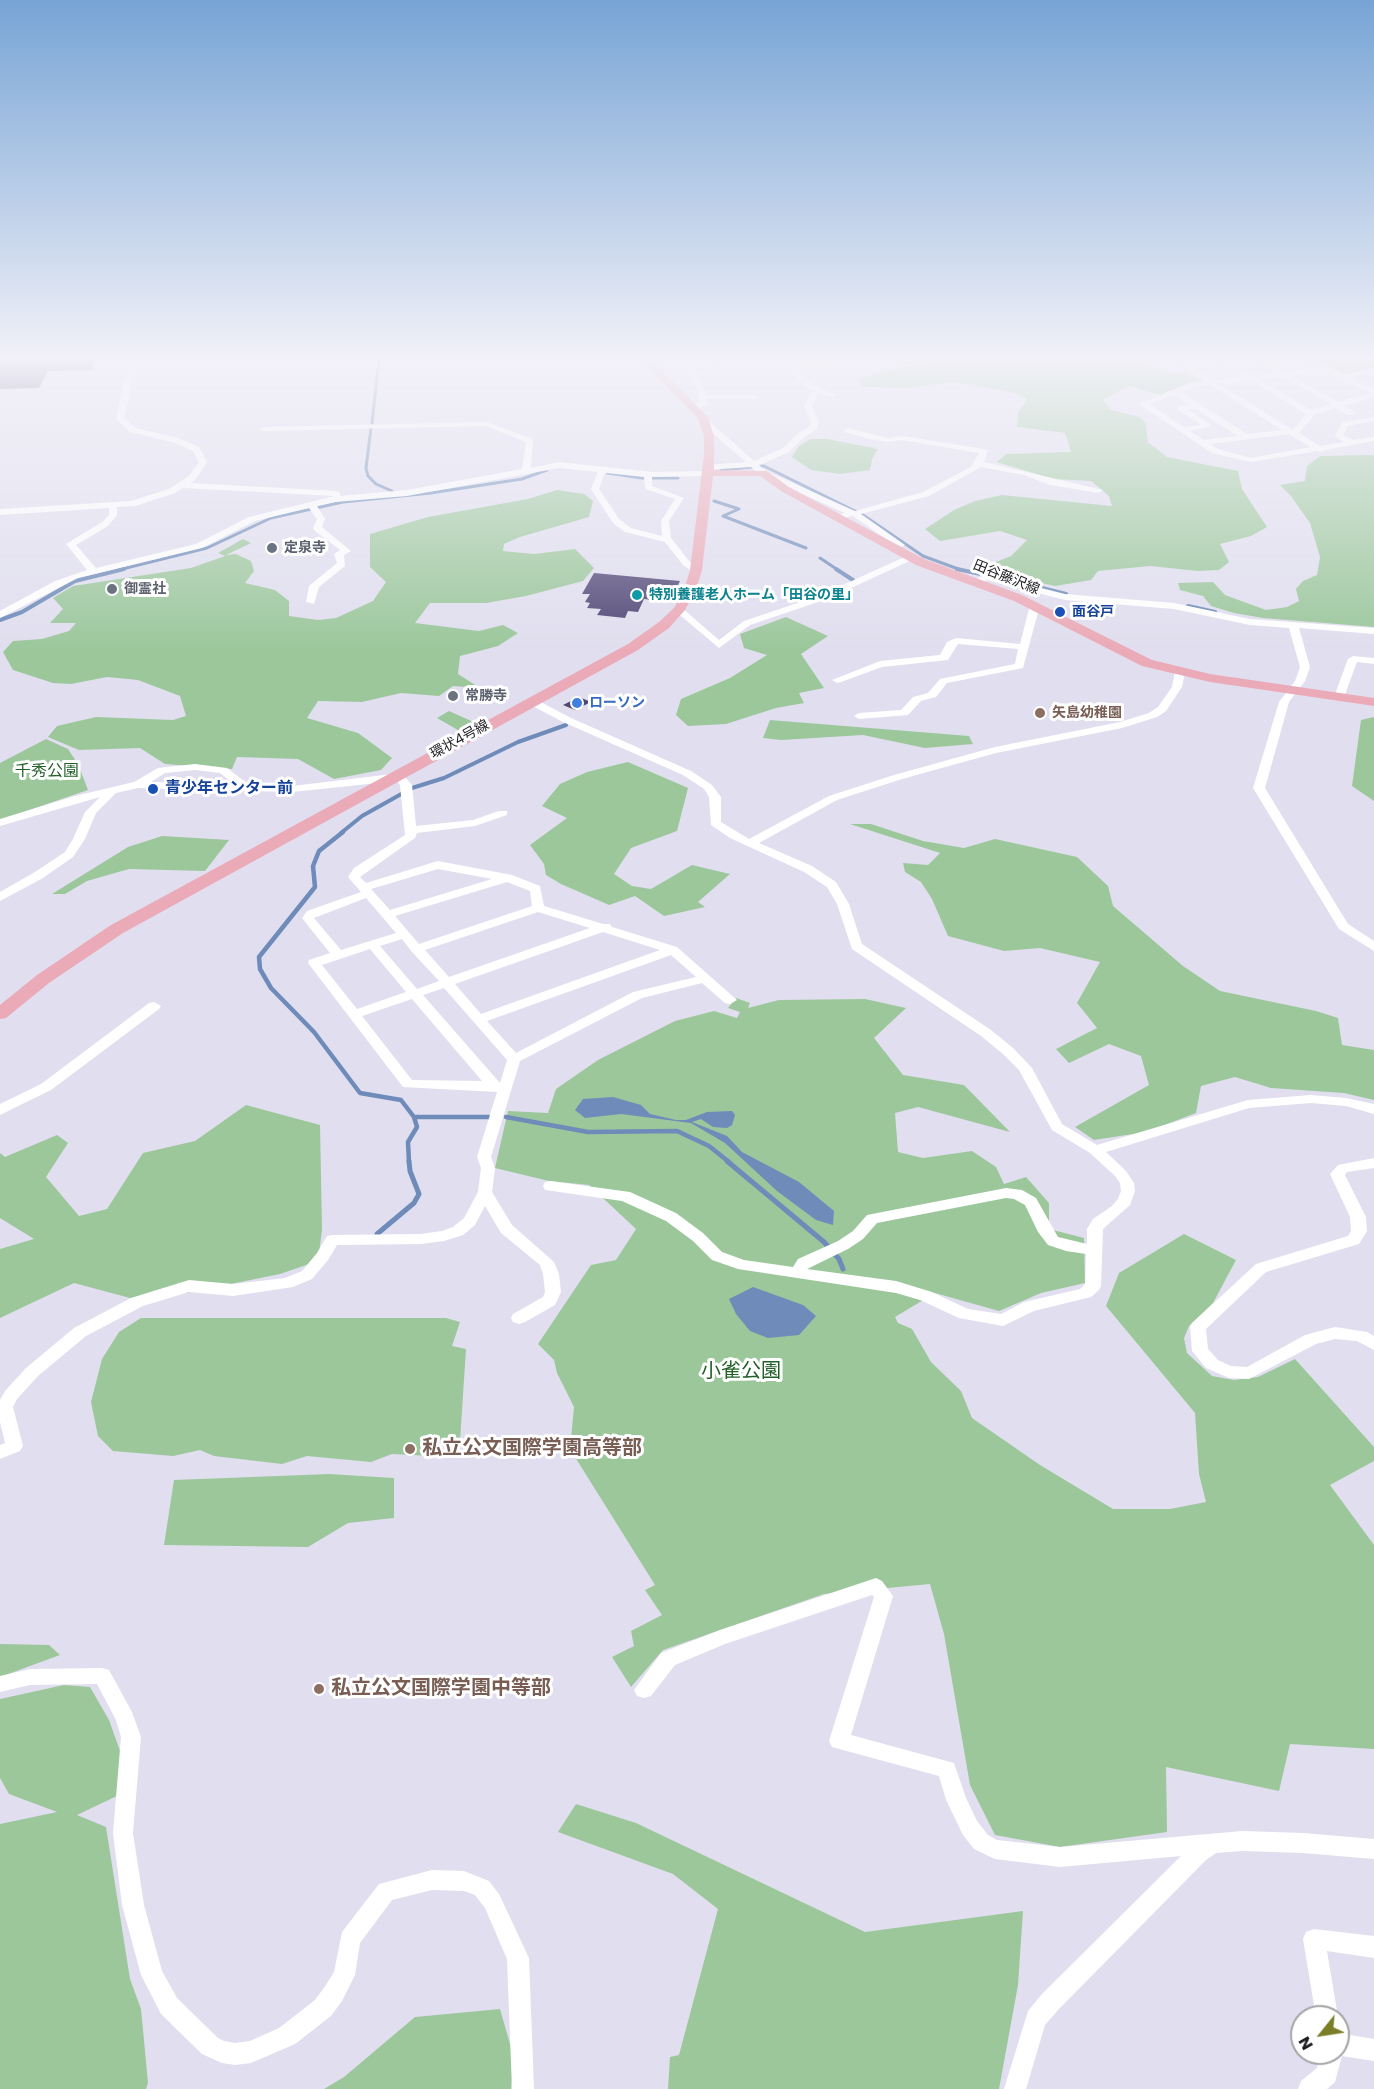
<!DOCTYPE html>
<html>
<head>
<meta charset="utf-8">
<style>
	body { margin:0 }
	#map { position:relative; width:1374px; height:2089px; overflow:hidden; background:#e1dfef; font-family:Poppins,sans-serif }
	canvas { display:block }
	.north { position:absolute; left:1290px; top:2005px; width:60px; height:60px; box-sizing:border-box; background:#fff; border:2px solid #a4a4a6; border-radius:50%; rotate:240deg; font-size:16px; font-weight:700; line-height:24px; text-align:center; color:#1c1c21 }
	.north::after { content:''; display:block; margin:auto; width:21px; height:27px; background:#7a7e27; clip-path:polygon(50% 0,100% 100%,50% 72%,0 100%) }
</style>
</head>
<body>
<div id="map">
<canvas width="1374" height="2089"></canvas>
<div class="north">N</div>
</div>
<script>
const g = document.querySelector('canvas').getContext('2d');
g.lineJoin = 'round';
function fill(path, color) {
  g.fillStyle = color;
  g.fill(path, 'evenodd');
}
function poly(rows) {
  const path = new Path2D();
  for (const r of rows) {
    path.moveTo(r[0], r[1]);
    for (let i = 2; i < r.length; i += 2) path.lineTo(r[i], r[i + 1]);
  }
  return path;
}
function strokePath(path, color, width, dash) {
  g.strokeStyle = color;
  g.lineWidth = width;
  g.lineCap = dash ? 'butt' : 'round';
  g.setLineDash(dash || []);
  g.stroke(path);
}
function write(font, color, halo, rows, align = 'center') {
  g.font = font + ' Poppins,"Noto Sans JP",sans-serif';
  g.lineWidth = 6;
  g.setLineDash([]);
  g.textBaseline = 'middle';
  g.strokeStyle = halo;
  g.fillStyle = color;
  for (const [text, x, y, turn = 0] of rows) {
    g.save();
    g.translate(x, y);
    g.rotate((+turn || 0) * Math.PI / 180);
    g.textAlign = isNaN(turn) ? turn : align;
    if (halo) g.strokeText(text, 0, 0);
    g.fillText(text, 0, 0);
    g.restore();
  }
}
fill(poly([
	[945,359,1132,359,1171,374,1192,372,1204,382,1192,383,1160,395,1129,386,1103,400,1111,410,1140,417,1146,424,1148,442,1167,457,1238,471,1242,489,1267,527,1251,536,1220,544,1229,562,1219,570,1198,571,1150,566,1098,571,1091,580,1055,586,978,569,1011,556,1027,540,1000,531,940,541,925,529,954,510,975,501,1002,495,1112,506,1109,496,1091,481,1053,479,997,462,1006,454,1071,452,1065,433,1017,427,1018,413,1027,399,1015,393,955,382,905,388,862,387,858,380,880,372],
	[1312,359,1374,359,1374,369,1344,375],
	[810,439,827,439,878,449,872,459,870,470,840,474,811,470,792,457,799,446],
	[1374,455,1374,627,1263,618,1234,613,1211,606,1203,596,1180,590,1178,583,1213,582,1225,595,1266,610,1287,607,1299,601,1296,589,1303,581,1317,575,1320,557,1310,523,1291,496,1280,485,1305,481,1307,466,1320,456],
	[557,490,584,494,593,501,589,517,520,537,504,544,503,551,534,554,575,549,594,568,583,581,526,596,486,603,430,603,415,623,479,631,503,625,518,633,498,646,460,656,458,674,480,688,453,686,439,696,401,693,362,702,318,701,307,718,358,733,392,758,381,770,334,779,298,759,237,757,232,769,165,764,140,748,79,750,48,737,57,726,96,717,173,720,186,716,180,696,138,680,107,677,71,684,53,683,13,670,3,652,13,641,42,639,69,631,76,623,50,623,63,609,53,598,73,586,191,568,225,556,218,553,243,539,251,543,226,555,236,554,251,561,254,571,245,583,275,590,289,601,289,616,318,620,336,618,373,601,386,582,370,567,370,534,428,517,528,499],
	[786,617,828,636,801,654,824,688,799,693,804,703,776,708,726,724,688,726,676,715,681,699,730,678,767,655,744,648,740,634],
	[449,711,478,724,463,733,437,718],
	[1374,717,1374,801,1352,786,1361,720],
	[770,720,969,736,973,744,925,748,863,735,781,740,763,738],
	[46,739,68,749,78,764,88,790,0,820,0,763],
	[628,762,688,788,677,831,631,848,614,874,632,886,651,889,692,865,730,874,698,902,705,907,664,916,635,896,609,905,561,884,546,875,544,864,530,845,567,818,542,806,560,784,587,772],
	[850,824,871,824,923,841,964,848,995,839,1077,857,1108,886,1113,906,1183,966,1220,991,1316,1011,1338,1018,1342,1045,1374,1050,1374,1100,1344,1093,1271,1088,1235,1077,1201,1086,1196,1113,1146,1132,1094,1140,1075,1127,1149,1085,1141,1056,1109,1044,1069,1063,1056,1049,1097,1028,1077,1003,1100,962,1040,948,1004,951,948,936,932,899,921,882,905,872,903,863,928,865,940,853],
	[162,836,229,840,205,871,129,869,87,881,65,894,52,894,128,847],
	[736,998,750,1003,748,1008,779,1000,865,999,906,1008,874,1038,903,1075,964,1085,1010,1132,918,1107,895,1113,898,1152,923,1158,972,1151,996,1167,1004,1184,1026,1177,1049,1203,1049,1229,1084,1238,1085,1283,1041,1293,999,1311,935,1293,895,1317,898,1323,912,1329,931,1362,961,1391,972,1418,1040,1465,1113,1509,1170,1509,1206,1502,1199,1474,1195,1413,1106,1306,1119,1273,1184,1234,1236,1260,1213,1303,1189,1326,1184,1338,1187,1353,1212,1376,1234,1380,1258,1377,1295,1359,1374,1447,1374,1461,1330,1485,1374,1545,1374,1749,1290,1744,1279,1791,1166,1767,1167,1832,1060,1847,995,1835,970,1785,944,1634,930,1584,824,1594,663,1650,631,1687,612,1657,634,1646,631,1631,662,1615,645,1590,655,1585,570,1449,574,1407,557,1373,554,1360,538,1344,591,1265,616,1260,636,1229,589,1185,549,1181,495,1168,508,1111,548,1113,556,1089,598,1060,675,1021,714,1011,737,1018,740,1012,728,1008],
	[246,1105,320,1125,322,1230,318,1261,280,1274,186,1293,130,1298,74,1283,0,1318,0,1249,34,1239,0,1218,0,1153,5,1157,57,1135,68,1143,46,1177,79,1216,107,1209,143,1153,195,1141],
	[141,1318,446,1318,460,1322,452,1346,466,1349,460,1441,433,1440,432,1456,392,1454,371,1462,307,1456,282,1464,214,1456,200,1450,173,1456,113,1451,98,1436,91,1402,102,1359,119,1332],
	[329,1474,394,1478,394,1518,348,1523,308,1547,164,1545,174,1480],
	[0,1644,49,1645,60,1655,0,1677],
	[64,1685,90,1687,109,1720,124,1762,121,1794,77,1815,106,1827,130,1979,141,2009,148,2083,146,2089,0,2089,0,1824,57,1812,9,1794,0,1778,0,1699],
	[576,1804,636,1823,865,1932,1023,1911,1018,1985,999,2089,668,2089,670,2057,679,2055,718,1909,673,1874,558,1832],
	[500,2009,514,2058,511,2089,324,2089,344,2077,415,2017]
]), '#9bc79b');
fill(poly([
	[613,1097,641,1105,650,1114,676,1120,686,1120,707,1112,732,1111,735,1115,732,1125,727,1128,713,1127,701,1119,692,1122,727,1136,742,1152,799,1182,834,1211,833,1225,816,1220,777,1191,725,1143,691,1123,621,1114,585,1118,575,1110,583,1099],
	[753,1287,803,1305,816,1316,799,1335,768,1338,750,1331,736,1314,729,1299]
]), '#6e8bb9');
strokePath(poly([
	[372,423,379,359],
	[371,428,366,468,368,476,376,484,392,491],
	[721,470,764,466,863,515,923,556,961,570],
	[600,472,642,478,678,478],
	[714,501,739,509,723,516,806,548],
	[820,558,838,570],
	[118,570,207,548,271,518,343,502,431,493,522,479,547,470]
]), '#6e8bb9', 3);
strokePath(poly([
	[836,569,853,580],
	[957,569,990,576],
	[1010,580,1066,594],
	[1188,606,1215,612],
	[0,620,22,612,75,581,124,569],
	[341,833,362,816,412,788,444,778,518,742,566,725]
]), '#6e8bb9', 4);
strokePath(poly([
	[343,832,319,851,313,866,315,887,259,957,260,969,271,988,314,1032,360,1093,401,1100,414,1117,417,1127,408,1142,409,1162],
	[414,1117,489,1117],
	[506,1117,588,1132,677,1131,709,1146,729,1162]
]), '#6e8bb9', 4.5);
strokePath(poly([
	[727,1161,824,1242,839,1259,843,1269],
	[377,1234,414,1203,419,1194,410,1171,409,1161]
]), '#6e8bb9', 5);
fill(poly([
	[0,359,97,359,91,370,48,371,39,388,0,389],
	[594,573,680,581,670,602,644,599,638,612,628,611,625,618,597,615,601,609,587,608,590,603,585,602,590,594,582,594],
	[579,697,591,702,575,710,563,705]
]), '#514776');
fill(poly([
	[134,359,142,359,132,382,124,418,136,428,178,438,199,447,207,462,195,480,190,483,337,491,341,494,339,496,407,490,522,469,526,442,486,426,264,431,260,429,264,427,487,422,533,439,531,468,559,462,653,472,710,471,711,473,707,476,652,477,652,486,684,498,669,521,671,538,689,561,701,570,693,572,683,565,665,542,625,532,613,523,591,489,598,472,559,468,407,496,335,502,317,506,325,519,322,527,351,551,344,555,345,566,319,587,314,604,306,602,309,586,337,563,334,554,340,550,314,530,313,528,317,519,309,508,255,521,202,548,78,578,0,618,0,611,55,581,87,570,66,544,102,522,109,515,109,508,0,515,0,509,131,501,169,489,189,476,199,462,193,451,172,442,130,432,116,419,124,382,134,359],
	[607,473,644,477,645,489,675,499,661,521,662,536,631,528,619,519,599,489,604,475,607,473],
	[183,488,335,496,249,517,196,544,96,568,76,545,108,526,117,515,117,507,135,506,175,493,183,488],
	[680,359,688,359,692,364,710,359,724,359,695,367,706,395,755,395,759,397,755,399,707,399,706,405,698,410,692,410,692,406,699,402,698,393,690,371,680,359],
	[736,359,745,359,767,372,760,374,736,359],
	[1180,359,1187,359,1199,371,1212,380,1244,377,1217,359,1226,359,1253,376,1276,373,1254,359,1263,359,1285,372,1321,368,1305,359,1314,359,1344,374,1374,368,1374,372,1351,377,1374,389,1374,397,1344,406,1354,411,1354,415,1348,415,1336,408,1315,414,1299,433,1320,446,1344,442,1335,436,1342,422,1374,417,1374,421,1348,426,1343,435,1353,440,1374,437,1374,441,1325,450,1321,452,1317,451,1251,462,1212,453,1139,404,1192,382,1203,381,1193,375,1180,359],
	[1328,372,1339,379,1371,393,1338,402,1292,376,1328,372],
	[1283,377,1331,404,1311,410,1259,379,1283,377],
	[1250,380,1306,414,1293,430,1219,384,1250,380],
	[1210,385,1282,430,1247,434,1181,392,1196,386,1210,385],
	[1174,395,1190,405,1178,406,1178,410,1201,425,1184,427,1149,404,1174,395],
	[1188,409,1196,409,1238,436,1204,440,1190,431,1212,426,1188,409],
	[1289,434,1311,447,1251,458,1218,449,1210,444,1289,434],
	[794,365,833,367,833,371,798,371,814,385,836,395,832,397,821,393,817,395,812,407,819,422,817,429,803,438,789,452,759,465,766,471,855,511,923,492,971,467,979,453,902,440,888,442,870,439,845,432,844,430,848,428,888,438,902,436,984,449,988,451,984,462,1103,490,1099,493,1050,485,1024,475,981,467,929,496,861,514,905,545,892,551,887,548,893,544,853,516,834,520,834,516,845,513,760,475,751,467,705,470,704,468,708,465,746,462,703,425,703,421,709,421,754,461,783,448,797,434,810,426,811,422,804,407,810,394,814,391,808,389,791,373,794,365],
	[911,554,916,557,914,559,827,599,750,625,719,648,674,610,682,608,719,640,744,621,821,595,911,554],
	[986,574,1065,594,1174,603,1250,619,1374,628,1374,634,1299,628,1310,667,1305,681,1289,702,1265,788,1348,924,1374,941,1374,951,1339,929,1253,788,1279,702,1295,681,1300,667,1289,628,1250,625,1174,609,1065,600,987,580,981,584,975,584,975,580,986,574],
	[1035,602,1040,605,1023,668,947,683,936,697,921,701,908,715,859,719,854,716,859,713,901,710,913,697,928,693,940,679,1015,664,1018,649,958,644,948,660,882,667,841,682,837,683,832,680,880,661,940,655,947,642,956,638,1020,644,1030,605,1035,602],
	[1353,656,1374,658,1374,664,1357,662,1344,697,1343,699,1335,699,1334,697,1348,659,1353,656],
	[1180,669,1185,672,1182,687,1166,711,1157,717,1122,728,996,753,902,779,837,800,759,843,812,866,836,882,849,904,862,944,991,1030,1013,1048,1032,1068,1062,1124,1097,1145,1248,1100,1311,1095,1346,1098,1374,1104,1374,1114,1346,1106,1311,1103,1249,1108,1106,1152,1126,1171,1134,1183,1135,1191,1130,1205,1103,1229,1101,1286,1099,1290,1091,1297,1034,1311,1003,1326,959,1318,920,1300,896,1293,738,1269,712,1260,693,1241,666,1221,622,1201,545,1190,543,1186,545,1182,550,1181,630,1192,676,1213,703,1233,722,1252,744,1260,793,1267,798,1259,838,1241,853,1231,867,1215,1006,1188,1022,1190,1036,1198,1058,1237,1087,1244,1087,1229,1093,1219,1112,1206,1118,1199,1121,1191,1120,1183,1116,1177,1090,1153,1052,1130,1019,1070,1003,1054,981,1036,852,949,837,904,827,887,804,872,730,838,711,825,709,797,704,789,683,775,563,722,527,703,527,699,535,699,571,718,691,771,712,785,721,797,721,822,749,839,829,796,894,775,995,747,1120,722,1149,713,1158,707,1172,687,1175,672,1180,669],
	[1006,1198,1014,1199,1025,1205,1038,1232,1048,1245,1066,1251,1086,1254,1085,1284,1080,1289,1024,1302,1001,1314,968,1309,932,1292,896,1281,807,1269,848,1249,863,1239,877,1223,1006,1198],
	[195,764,227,768,249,785,292,786,393,774,405,777,412,785,416,826,473,820,499,811,507,811,507,815,475,826,417,833,415,838,360,877,366,883,438,861,512,875,540,886,544,906,603,924,610,924,612,927,677,947,737,1000,730,1004,725,1003,702,983,642,998,520,1061,491,1157,495,1168,492,1192,512,1225,554,1262,559,1274,561,1292,555,1305,525,1322,519,1324,513,1322,511,1318,513,1314,543,1297,545,1292,543,1274,540,1265,501,1233,485,1206,475,1225,463,1235,444,1241,421,1244,337,1245,328,1260,312,1279,293,1287,233,1296,189,1292,143,1306,86,1336,38,1376,17,1399,13,1407,23,1446,20,1451,0,1459,0,1445,5,1443,0,1422,0,1400,5,1391,26,1368,74,1328,131,1298,189,1280,233,1284,285,1278,302,1271,317,1253,327,1236,332,1235,421,1234,442,1231,453,1227,464,1218,478,1192,481,1168,477,1157,497,1092,403,1087,308,963,309,960,330,953,302,918,307,911,361,892,348,877,354,868,405,835,400,785,397,781,292,792,138,788,116,793,96,813,85,839,73,857,43,878,0,901,0,892,35,872,65,852,73,839,85,812,100,797,0,826,0,819,75,796,134,782,158,768,195,764],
	[195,770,220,773,234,784,151,782,165,773,195,770],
	[438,869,492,879,390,910,371,889,438,869],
	[507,882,530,891,532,906,419,944,395,916,507,882],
	[366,898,396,933,341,950,314,918,366,898],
	[538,912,590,928,449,977,425,950,538,912],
	[603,932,660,950,481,1014,455,984,603,932],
	[402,939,412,952,439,981,417,989,380,946,402,939],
	[370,949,406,992,357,1009,322,965,370,949],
	[671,955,696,977,633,992,516,1053,487,1021,671,955],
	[444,988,507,1060,500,1083,423,995,444,988],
	[412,999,482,1081,412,1080,362,1016,412,999],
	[154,1002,161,1006,159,1009,51,1090,0,1115,0,1104,41,1084,149,1003,154,1002],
	[1374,1158,1374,1168,1347,1172,1345,1175,1366,1217,1367,1231,1359,1244,1266,1272,1206,1329,1208,1349,1218,1360,1231,1366,1247,1367,1305,1335,1335,1327,1367,1332,1374,1336,1374,1350,1357,1341,1335,1339,1316,1344,1249,1379,1229,1378,1206,1368,1192,1351,1190,1327,1192,1323,1256,1264,1348,1236,1351,1231,1350,1217,1330,1174,1338,1165,1374,1158],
	[876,1578,882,1581,893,1596,851,1735,954,1763,966,1798,977,1821,988,1835,997,1840,1060,1847,1242,1831,1303,1833,1374,1839,1374,1859,1303,1853,1242,1851,1216,1853,1206,1860,1058,2010,1045,2025,1026,2089,1004,2089,1028,2011,1042,1994,1181,1856,1060,1867,995,1859,974,1849,963,1835,946,1800,939,1776,832,1747,829,1741,874,1597,872,1595,725,1644,675,1665,651,1696,644,1698,637,1696,634,1690,661,1653,720,1630,876,1578],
	[102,1668,109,1670,132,1712,141,1737,133,1833,144,1905,162,1971,177,1998,218,2038,224,2041,235,2043,250,2041,279,2028,315,2000,326,1985,334,1972,342,1932,379,1884,432,1870,464,1871,489,1881,499,1894,529,1958,534,2089,512,2089,507,1959,485,1908,475,1895,464,1891,432,1890,392,1900,360,1943,355,1975,342,2001,331,2016,295,2044,251,2063,235,2065,222,2063,202,2054,161,2014,141,1975,122,1905,113,1833,121,1737,116,1720,97,1684,30,1685,0,1692,0,1676,30,1669,102,1668],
	[1314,1929,1374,1936,1374,1958,1327,1951,1338,2017,1316,2017,1303,1939,1306,1932,1314,1929],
	[1338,2033,1374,2039,1374,2061,1342,2056,1335,2082,1327,2089,1298,2089,1301,2081,1317,2068,1320,2053,1338,2053,1338,2033]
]), '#fff');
fill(poly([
	[639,359,650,359,708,417,714,437,714,470,767,471,789,487,924,559,1022,595,1152,660,1210,674,1374,698,1374,706,1210,682,1142,666,1014,601,916,565,781,491,760,476,713,476,702,570,696,590,685,610,669,628,638,650,123,933,49,983,6,1018,0,1019,0,1005,37,975,111,925,628,644,659,622,674,608,684,590,690,570,704,454,704,437,698,418,639,359]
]), '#ebaab7');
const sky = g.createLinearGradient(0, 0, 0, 652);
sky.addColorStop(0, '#77a4d5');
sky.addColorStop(0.55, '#f2f1f8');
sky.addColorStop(1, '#f2f1f800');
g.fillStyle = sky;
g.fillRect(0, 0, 1374, 652);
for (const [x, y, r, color] of [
	[272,548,6,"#6b7280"],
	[112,589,6,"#6b7280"],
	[637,595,6,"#0f9aa8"],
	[1060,612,6,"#1a4fb4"],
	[453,696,6,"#6b7280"],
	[577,703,6,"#3f7fe0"],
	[1040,713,6,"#8d6e63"],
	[153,789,6,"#1a4fb4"],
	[410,1449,6,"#8d6e63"],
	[319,1689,6,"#8d6e63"]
]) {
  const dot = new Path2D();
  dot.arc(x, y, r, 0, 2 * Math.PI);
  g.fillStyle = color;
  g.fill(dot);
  strokePath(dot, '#fff', 2);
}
write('bold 14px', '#5b616d', '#fff', [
	["定泉寺",284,548],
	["御霊社",124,589],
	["常勝寺",465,696]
], 'left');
write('14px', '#1c1c21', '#fff', [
	["田谷藤沢線",1006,578,22],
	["環状4号線",460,740,-29]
]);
write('bold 14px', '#0d838f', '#fff', [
	["特別養護老人ホーム「田谷の里」",649,595]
], 'left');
write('bold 14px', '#164399', '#fff', [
	["面谷戸",1072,612]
], 'left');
write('bold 14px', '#366cbe', '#fff', [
	["ローソン",589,703]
], 'left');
write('bold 14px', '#785e54', '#fff', [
	["矢島幼稚園",1052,713]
], 'left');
write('16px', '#246129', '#fff', [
	["千秀公園",47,772]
]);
write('bold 16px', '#164399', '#fff', [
	["青少年センター前",165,789]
], 'left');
write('20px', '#246129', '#fff', [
	["小雀公園",741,1372]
]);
write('bold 20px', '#785e54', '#fff', [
	["私立公文国際学園高等部",422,1449],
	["私立公文国際学園中等部",331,1689]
], 'left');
</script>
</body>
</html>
